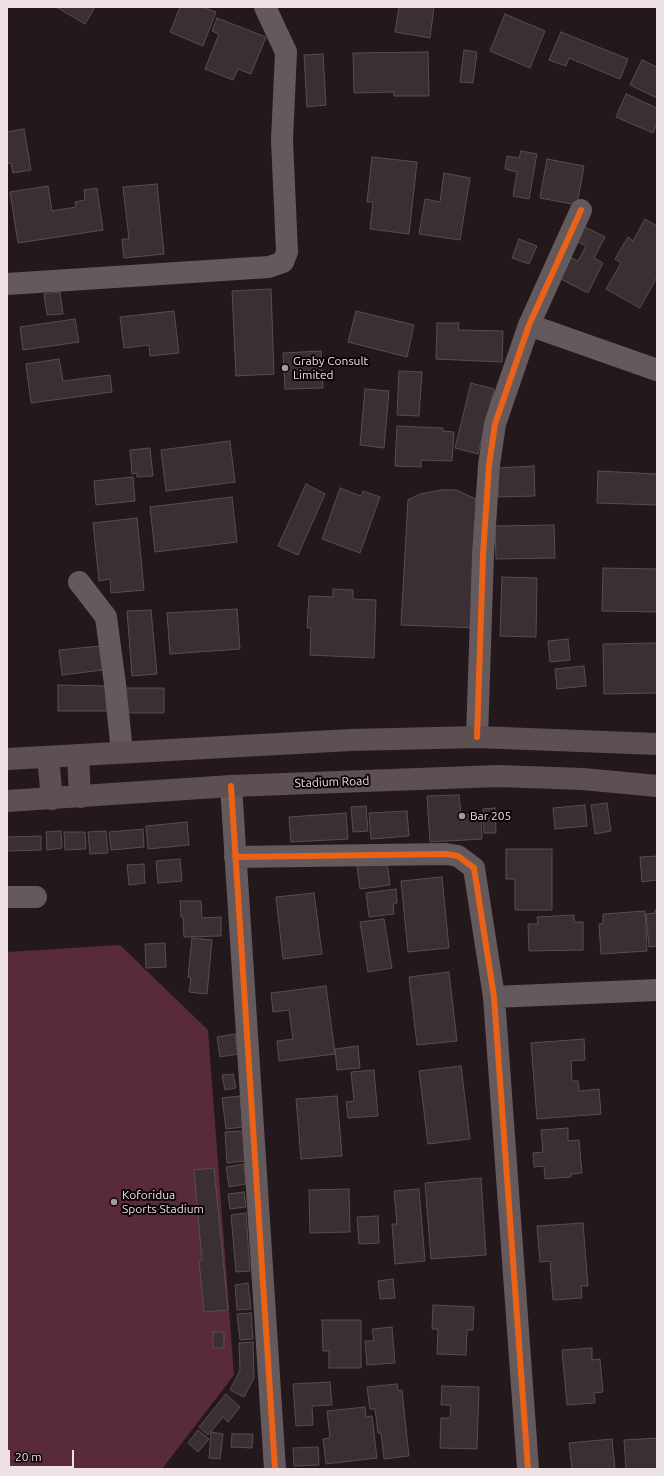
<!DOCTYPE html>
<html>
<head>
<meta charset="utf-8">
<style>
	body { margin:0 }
	#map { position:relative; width:664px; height:1476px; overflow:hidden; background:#23181b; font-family:Ubuntu,sans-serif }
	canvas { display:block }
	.frame { position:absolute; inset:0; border:8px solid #eee0e3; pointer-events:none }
	.scale { position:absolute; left:8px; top:1450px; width:66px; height:18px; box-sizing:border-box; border:2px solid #eee0e3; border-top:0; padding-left:5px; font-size:12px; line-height:14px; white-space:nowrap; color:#eee0e3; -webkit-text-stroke:3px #0b0406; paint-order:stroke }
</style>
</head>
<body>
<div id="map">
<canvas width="664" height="1476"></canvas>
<div class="frame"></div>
<div class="scale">20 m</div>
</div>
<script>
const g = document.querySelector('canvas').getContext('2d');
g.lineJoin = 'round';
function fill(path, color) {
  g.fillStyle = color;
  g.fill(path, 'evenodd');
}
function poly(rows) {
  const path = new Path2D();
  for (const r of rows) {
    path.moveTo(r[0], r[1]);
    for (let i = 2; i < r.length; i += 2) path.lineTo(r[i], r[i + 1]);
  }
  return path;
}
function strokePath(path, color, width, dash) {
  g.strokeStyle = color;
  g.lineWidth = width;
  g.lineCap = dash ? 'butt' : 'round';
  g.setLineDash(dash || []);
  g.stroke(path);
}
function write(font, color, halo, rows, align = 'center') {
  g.font = font + ' Ubuntu,sans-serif';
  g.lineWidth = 4;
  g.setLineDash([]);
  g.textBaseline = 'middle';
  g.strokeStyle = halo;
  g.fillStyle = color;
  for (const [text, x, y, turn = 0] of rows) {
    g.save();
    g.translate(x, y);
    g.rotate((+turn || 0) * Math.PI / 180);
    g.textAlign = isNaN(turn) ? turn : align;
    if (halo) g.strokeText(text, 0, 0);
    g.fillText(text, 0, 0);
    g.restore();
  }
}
fill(poly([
	[120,945,208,1030,234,1375,162,1469,7,1469,7,952]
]), '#592b3a');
const building = poly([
	[56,7,95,7,85,24,56,7],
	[180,7,202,7,216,12,203,46,170,32,180,7],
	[399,7,434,7,430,38,395,32,399,7],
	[505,14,545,31,530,68,490,51,505,14],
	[217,18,266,37,251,74,238,69,233,80,205,69,219,34,212,31,217,18],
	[561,32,628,59,620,79,569,58,566,66,549,60,561,32],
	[464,50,477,52,473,83,460,82,464,50],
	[428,52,429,96,394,96,394,92,354,93,353,53,428,52],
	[323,54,326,105,307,107,304,55,323,54],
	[642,60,657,67,657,98,630,85,642,60],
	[626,94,657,108,657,123,653,133,616,117,626,94],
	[24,129,31,170,13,173,11,163,7,164,7,132,24,129],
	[521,151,537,154,529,199,513,196,517,172,505,169,507,156,519,158,521,151],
	[372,157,417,162,409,234,370,229,373,202,367,202,372,157],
	[547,159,584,166,577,205,540,198,547,159],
	[444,173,470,178,460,240,419,234,425,199,440,202,444,173],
	[157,184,164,254,124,258,122,239,129,239,123,187,157,184],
	[48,186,52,211,76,207,75,202,85,200,84,190,97,188,103,230,18,243,10,192,48,186],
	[645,219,657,226,657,277,640,308,606,289,621,263,615,259,628,237,633,241,645,219],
	[583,226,605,237,594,258,603,263,588,293,559,278,570,257,578,261,586,246,576,241,583,226],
	[519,239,537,246,529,264,512,258,519,239],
	[271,289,274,374,236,376,232,291,271,289],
	[60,292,63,314,47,315,44,294,60,292],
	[174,311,179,353,150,356,149,345,124,348,120,317,174,311],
	[356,311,414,325,407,357,348,342,356,311],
	[75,319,79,342,23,350,20,327,75,319],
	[437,323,459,323,458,330,503,331,502,362,436,359,437,323],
	[321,351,323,388,285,389,283,353,321,351],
	[59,359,63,381,110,375,112,392,31,403,26,364,59,359],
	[399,371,422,372,419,416,397,415,399,371],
	[471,383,494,389,478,454,455,448,471,383],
	[365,389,389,391,384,448,360,445,365,389],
	[397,426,443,428,443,431,454,432,452,461,421,460,421,467,395,466,397,426],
	[230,441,235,482,166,491,161,450,230,441],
	[150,448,153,476,137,477,137,473,132,474,130,450,150,448],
	[534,466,535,496,498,497,497,468,534,466],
	[598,471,657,474,657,505,597,503,598,471],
	[133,477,135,501,96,505,94,481,133,477],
	[306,484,325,494,298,555,278,546,306,484],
	[340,488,361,496,363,491,380,497,360,553,322,539,340,488],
	[441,490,456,490,476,499,478,628,401,625,408,500,420,494,441,490],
	[232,497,237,542,155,552,150,507,232,497],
	[137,518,144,590,111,593,110,579,99,581,93,523,137,518],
	[554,525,555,558,496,559,495,526,554,525],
	[603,568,657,569,657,612,602,611,603,568],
	[502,577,537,578,536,637,500,636,502,577],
	[333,589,353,590,353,599,376,600,374,658,310,655,311,628,307,628,309,596,333,597,333,589],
	[237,609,240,649,170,654,167,613,237,609],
	[151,610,157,674,132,676,127,611,151,610],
	[568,639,570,660,550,662,548,641,568,639],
	[657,643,657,693,604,694,603,644,657,643],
	[101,646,103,670,62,675,59,650,101,646],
	[584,666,586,686,557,689,555,669,584,666],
	[58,685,107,686,107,711,58,711,58,685],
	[125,688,164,688,164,713,125,713,125,688],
	[459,795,461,815,481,814,482,839,430,842,427,796,459,795],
	[607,803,611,831,595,834,591,805,607,803],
	[585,805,587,826,555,829,553,808,585,805],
	[366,806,368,831,353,832,351,807,366,806],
	[495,808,496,833,484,833,483,809,495,808],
	[407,811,409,836,371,839,369,813,407,811],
	[346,813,348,839,291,842,289,817,346,813],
	[187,822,189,845,148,849,146,826,187,822],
	[143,829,144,847,111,850,109,832,143,829],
	[61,831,62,848,47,850,46,832,61,831],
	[106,831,108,853,90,854,88,832,106,831],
	[64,832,85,832,86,849,65,850,64,832],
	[41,836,41,850,7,851,7,837,41,836],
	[506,849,552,849,552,910,515,910,515,879,506,879,506,849],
	[657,856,657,880,642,882,640,857,657,856],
	[180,859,182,881,158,883,156,861,180,859],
	[387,862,390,885,360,889,357,866,387,862],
	[144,864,145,883,129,885,127,865,144,864],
	[442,877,449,948,408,952,401,881,442,877],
	[396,889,397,903,393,904,394,914,369,917,366,893,396,889],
	[314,893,322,954,283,959,276,897,314,893],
	[180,901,201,901,202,918,221,917,221,936,184,937,183,917,181,917,180,901],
	[655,910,657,910,657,946,649,947,646,914,656,913,655,910],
	[645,911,647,951,601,954,599,924,603,923,603,914,645,911],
	[574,915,574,922,583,922,583,950,529,951,528,924,538,924,537,917,574,915],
	[384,919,392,968,368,972,360,922,384,919],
	[192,938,212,940,207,994,189,992,191,978,188,977,192,938],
	[165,943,166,967,146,968,145,944,165,943],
	[449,972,457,1041,417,1045,409,977,449,972],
	[326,986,335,1054,279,1061,277,1041,293,1039,289,1010,273,1012,271,993,326,986],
	[235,1034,238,1054,220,1057,217,1037,235,1034],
	[584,1039,585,1060,571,1061,572,1081,578,1081,579,1091,599,1089,601,1114,537,1119,531,1043,584,1039],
	[358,1046,360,1068,337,1070,335,1049,358,1046],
	[461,1066,470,1139,428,1144,419,1071,461,1066],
	[374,1070,378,1116,348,1118,346,1102,354,1101,351,1072,374,1070],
	[233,1074,236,1088,225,1090,222,1075,233,1074],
	[240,1096,243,1127,226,1129,222,1098,240,1096],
	[337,1096,342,1156,301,1159,296,1099,337,1096],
	[568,1128,568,1141,579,1140,582,1173,571,1174,571,1177,545,1179,544,1166,534,1167,533,1153,543,1152,541,1130,568,1128],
	[243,1131,245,1161,227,1163,225,1132,243,1131],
	[244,1164,246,1184,229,1187,226,1167,244,1164],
	[214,1168,228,1310,204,1312,199,1261,202,1260,194,1170,214,1168],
	[481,1178,486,1255,431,1259,425,1183,481,1178],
	[349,1189,350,1232,310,1233,309,1190,349,1189],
	[419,1189,425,1261,395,1264,392,1224,397,1224,394,1191,419,1189],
	[244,1192,246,1207,230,1209,228,1194,244,1192],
	[246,1213,250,1271,236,1272,231,1215,246,1213],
	[378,1216,379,1243,359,1244,357,1217,378,1216],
	[583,1223,588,1286,581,1286,582,1298,553,1300,550,1261,540,1262,537,1226,583,1223],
	[393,1279,395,1298,380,1299,378,1281,393,1279],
	[248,1283,251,1309,237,1310,235,1285,248,1283],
	[433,1305,474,1307,473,1330,467,1330,466,1355,437,1354,438,1329,432,1329,433,1305],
	[251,1313,253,1339,240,1340,237,1314,251,1313],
	[322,1320,361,1320,361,1368,329,1368,329,1351,323,1351,322,1320],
	[392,1327,395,1363,367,1365,365,1341,374,1341,372,1329,392,1327],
	[213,1332,224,1332,224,1348,213,1348,213,1332],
	[253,1342,254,1378,244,1397,230,1390,240,1370,239,1343,253,1342],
	[592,1348,592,1360,600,1359,603,1392,594,1393,595,1403,567,1405,562,1350,592,1348],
	[330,1382,332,1405,312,1406,313,1425,296,1426,293,1384,330,1382],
	[397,1384,398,1391,402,1390,409,1456,384,1459,381,1433,378,1433,375,1409,370,1409,367,1387,397,1384],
	[442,1386,479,1387,477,1449,440,1448,441,1418,450,1418,451,1405,441,1405,442,1386],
	[226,1394,240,1407,228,1422,223,1417,208,1435,199,1427,226,1394],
	[365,1407,366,1417,372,1416,377,1458,326,1464,323,1439,330,1438,327,1411,365,1407],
	[198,1430,209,1439,198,1452,188,1443,198,1430],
	[211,1432,223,1434,220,1459,209,1458,211,1432],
	[232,1434,253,1434,252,1448,231,1447,232,1434],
	[657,1438,657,1469,626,1469,624,1440,657,1438],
	[612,1439,615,1469,572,1469,569,1443,612,1439],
	[318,1447,319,1465,294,1466,293,1448,318,1447]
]);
fill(building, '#3a3033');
strokePath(building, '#584d50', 1);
strokePath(poly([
	[7,284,269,267,283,262,287,252,282,140,286,52,265,7],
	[529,325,657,370],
	[79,582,106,617,115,684,122,752],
	[477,737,483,555,489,465,495,424,529,325,581,210],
	[231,786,275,1469],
	[235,857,446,854,458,856,474,868,494,997,528,1469],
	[7,897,36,897],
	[494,997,657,990]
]), '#64595c', 22);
strokePath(poly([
	[78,756,80,797],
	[48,757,52,799],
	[7,759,351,740,477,737,657,744],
	[7,801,231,786,498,776,583,779,657,786]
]), '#5e4f52', 22);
strokePath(poly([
	[477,737,483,555,489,465,495,424,529,325,581,210],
	[231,786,275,1469],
	[235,857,446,854,458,856,474,868,494,997,528,1469]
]), '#ea6118', 6);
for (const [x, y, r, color] of [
	[285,368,4,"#a79a9d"],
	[462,816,4,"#a79a9d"],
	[114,1202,4,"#a79a9d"]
]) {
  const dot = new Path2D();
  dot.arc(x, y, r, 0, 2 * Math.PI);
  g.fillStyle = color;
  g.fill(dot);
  strokePath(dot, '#0b0406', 1.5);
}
write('12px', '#eee0e3', '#0b0406', [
	["Graby Consult",293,361],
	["Limited",293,375],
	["Bar 205",470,816],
	["Koforidua",122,1195],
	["Sports Stadium",122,1209]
], 'left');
write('12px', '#eee0e3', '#0b0406', [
	["Stadium Road",332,782,-2]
]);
</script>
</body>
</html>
